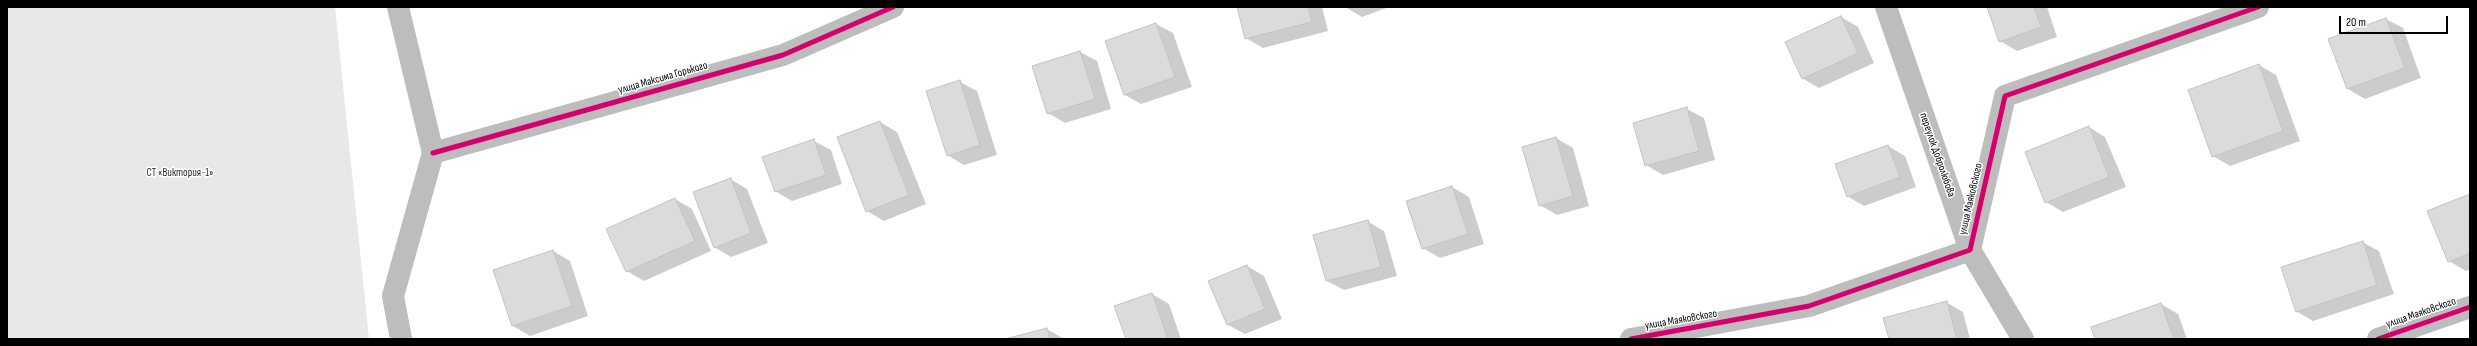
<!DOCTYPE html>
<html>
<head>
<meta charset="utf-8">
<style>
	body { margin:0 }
	#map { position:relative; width:2477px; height:346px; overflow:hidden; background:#fff; font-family:"Sofia Sans Condensed",sans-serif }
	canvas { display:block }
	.frame { position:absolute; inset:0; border:8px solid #000; pointer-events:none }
	.scale { position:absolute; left:2339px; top:16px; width:109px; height:18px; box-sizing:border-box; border:2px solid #000; border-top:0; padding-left:5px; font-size:12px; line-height:14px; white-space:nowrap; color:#000; -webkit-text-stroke:3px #fff; paint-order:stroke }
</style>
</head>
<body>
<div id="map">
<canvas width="2477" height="346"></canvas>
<div class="frame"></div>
<div class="scale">20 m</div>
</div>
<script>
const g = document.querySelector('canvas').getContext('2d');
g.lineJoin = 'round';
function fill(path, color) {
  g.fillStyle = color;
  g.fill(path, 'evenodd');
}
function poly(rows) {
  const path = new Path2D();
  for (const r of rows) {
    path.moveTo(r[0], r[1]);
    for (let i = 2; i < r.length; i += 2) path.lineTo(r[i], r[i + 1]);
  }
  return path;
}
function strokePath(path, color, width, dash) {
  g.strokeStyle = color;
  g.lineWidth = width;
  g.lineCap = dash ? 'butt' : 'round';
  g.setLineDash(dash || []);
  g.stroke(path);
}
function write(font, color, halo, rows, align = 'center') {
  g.font = font + ' "Sofia Sans Condensed",sans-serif';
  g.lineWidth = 3;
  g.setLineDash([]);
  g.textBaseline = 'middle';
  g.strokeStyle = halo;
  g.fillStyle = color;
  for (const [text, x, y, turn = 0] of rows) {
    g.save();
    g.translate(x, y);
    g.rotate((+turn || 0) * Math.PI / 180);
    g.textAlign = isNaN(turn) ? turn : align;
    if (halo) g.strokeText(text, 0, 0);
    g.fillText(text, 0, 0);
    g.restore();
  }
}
fill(poly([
	[7,7,335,7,369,339,7,339]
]), '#e8e8e8');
fill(poly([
	[1238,7,1322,7,1328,31,1263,48,1246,38],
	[1345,7,1389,7,1362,17],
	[1988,7,2047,7,2057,37,2017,51,2000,41],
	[1841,17,1858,27,1874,63,1819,88,1802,78],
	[2386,19,2403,28,2421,78,2365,99,2348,89,2330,39],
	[1156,24,1173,33,1192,87,1141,104,1125,95],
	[1080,52,1097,61,1111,109,1065,123,1048,113],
	[2259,65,2276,75,2300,141,2230,166,2213,156],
	[960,82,977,91,997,155,964,165,947,155],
	[1687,109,1704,118,1715,160,1663,175,1646,165],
	[880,122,897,132,926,204,884,221,867,211],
	[2089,127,2105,137,2126,187,2063,212,2046,202],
	[1556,138,1573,148,1589,206,1557,215,1540,205],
	[814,141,831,150,842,184,792,201,775,191],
	[1888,146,1905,156,1916,187,1864,206,1847,196],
	[730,179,747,189,768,243,731,257,714,247],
	[1452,187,1469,197,1484,244,1440,258,1423,248],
	[2470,195,2470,269,2466,271,2449,261],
	[675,199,692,209,711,251,644,281,627,271],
	[1367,221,1384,231,1397,276,1344,290,1327,281,1315,236],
	[2362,242,2379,251,2394,294,2313,321,2296,311],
	[553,251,570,261,588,316,530,336,513,326],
	[1247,266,1264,276,1282,319,1245,334,1228,325],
	[1152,294,1169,304,1181,339,1127,339],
	[1946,302,1963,312,1970,339,1890,339],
	[2161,304,2178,314,2187,339,2096,339,2092,328],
	[1047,329,1064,339,1009,339]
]), '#0003');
const building = poly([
	[1237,7,1308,7,1312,22,1245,39,1237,7],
	[1987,7,2034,7,2041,27,1999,42,1987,7],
	[1841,16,1858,53,1802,79,1785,42,1841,16],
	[2386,18,2405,68,2347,89,2328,39,2386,18],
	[1156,23,1175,77,1124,95,1105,41,1156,23],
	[1080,51,1095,99,1047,114,1032,66,1080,51],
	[2259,64,2283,131,2212,157,2188,90,2259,64],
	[960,80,980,145,947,156,926,91,960,80],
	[1687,107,1699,151,1645,166,1633,123,1687,107],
	[880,121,909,195,866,212,837,137,880,121],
	[2089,126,2109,177,2045,203,2025,152,2089,126],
	[1556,137,1573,196,1539,206,1522,147,1556,137],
	[814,139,826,175,775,192,762,157,814,139],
	[1888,145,1900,177,1847,197,1835,164,1888,145],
	[731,178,751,233,714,248,693,192,731,178],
	[1452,186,1468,234,1422,249,1406,201,1452,186],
	[2470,194,2470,253,2448,262,2427,211,2470,194],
	[675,198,695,241,626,272,606,229,675,198],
	[1368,220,1381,267,1326,281,1313,235,1368,220],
	[2363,241,2377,285,2296,312,2281,267,2363,241],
	[553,250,572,306,512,326,493,270,553,250],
	[1247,265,1265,309,1227,325,1208,281,1247,265],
	[1152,293,1168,339,1126,339,1114,306,1152,293],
	[1947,301,1957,339,1889,339,1883,318,1947,301],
	[2161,303,2174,339,2095,339,2091,327,2161,303],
	[1047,328,1050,339,1005,339,1047,328]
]);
fill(building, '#dbdbdb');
strokePath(building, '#c3c3c3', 1);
strokePath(poly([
	[398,7,433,153,393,296,401,339],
	[1886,7,1970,250,2023,339],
	[433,153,783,55,893,7],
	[1631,339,1809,306,1970,250,2005,96,2258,7],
	[2378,339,2470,307]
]), '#bdbdbd', 22);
strokePath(poly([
	[433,153,783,55,893,7],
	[1631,339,1809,306,1970,250,2005,96,2258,7],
	[2378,339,2470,307]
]), '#d6006c', 5);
write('11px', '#000', '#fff', [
	["улица Максима Горького",663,78,-16],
	["переулок Добролюбова",1937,155,71],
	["улица Маяковского",1971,199,-77],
	["улица Маяковского",2421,313,-19],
	["улица Маяковского",1681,320,-10]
]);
write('11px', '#2c2c2c', '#fff', [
	["СТ «Виктория-1»",180,173]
]);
</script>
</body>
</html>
